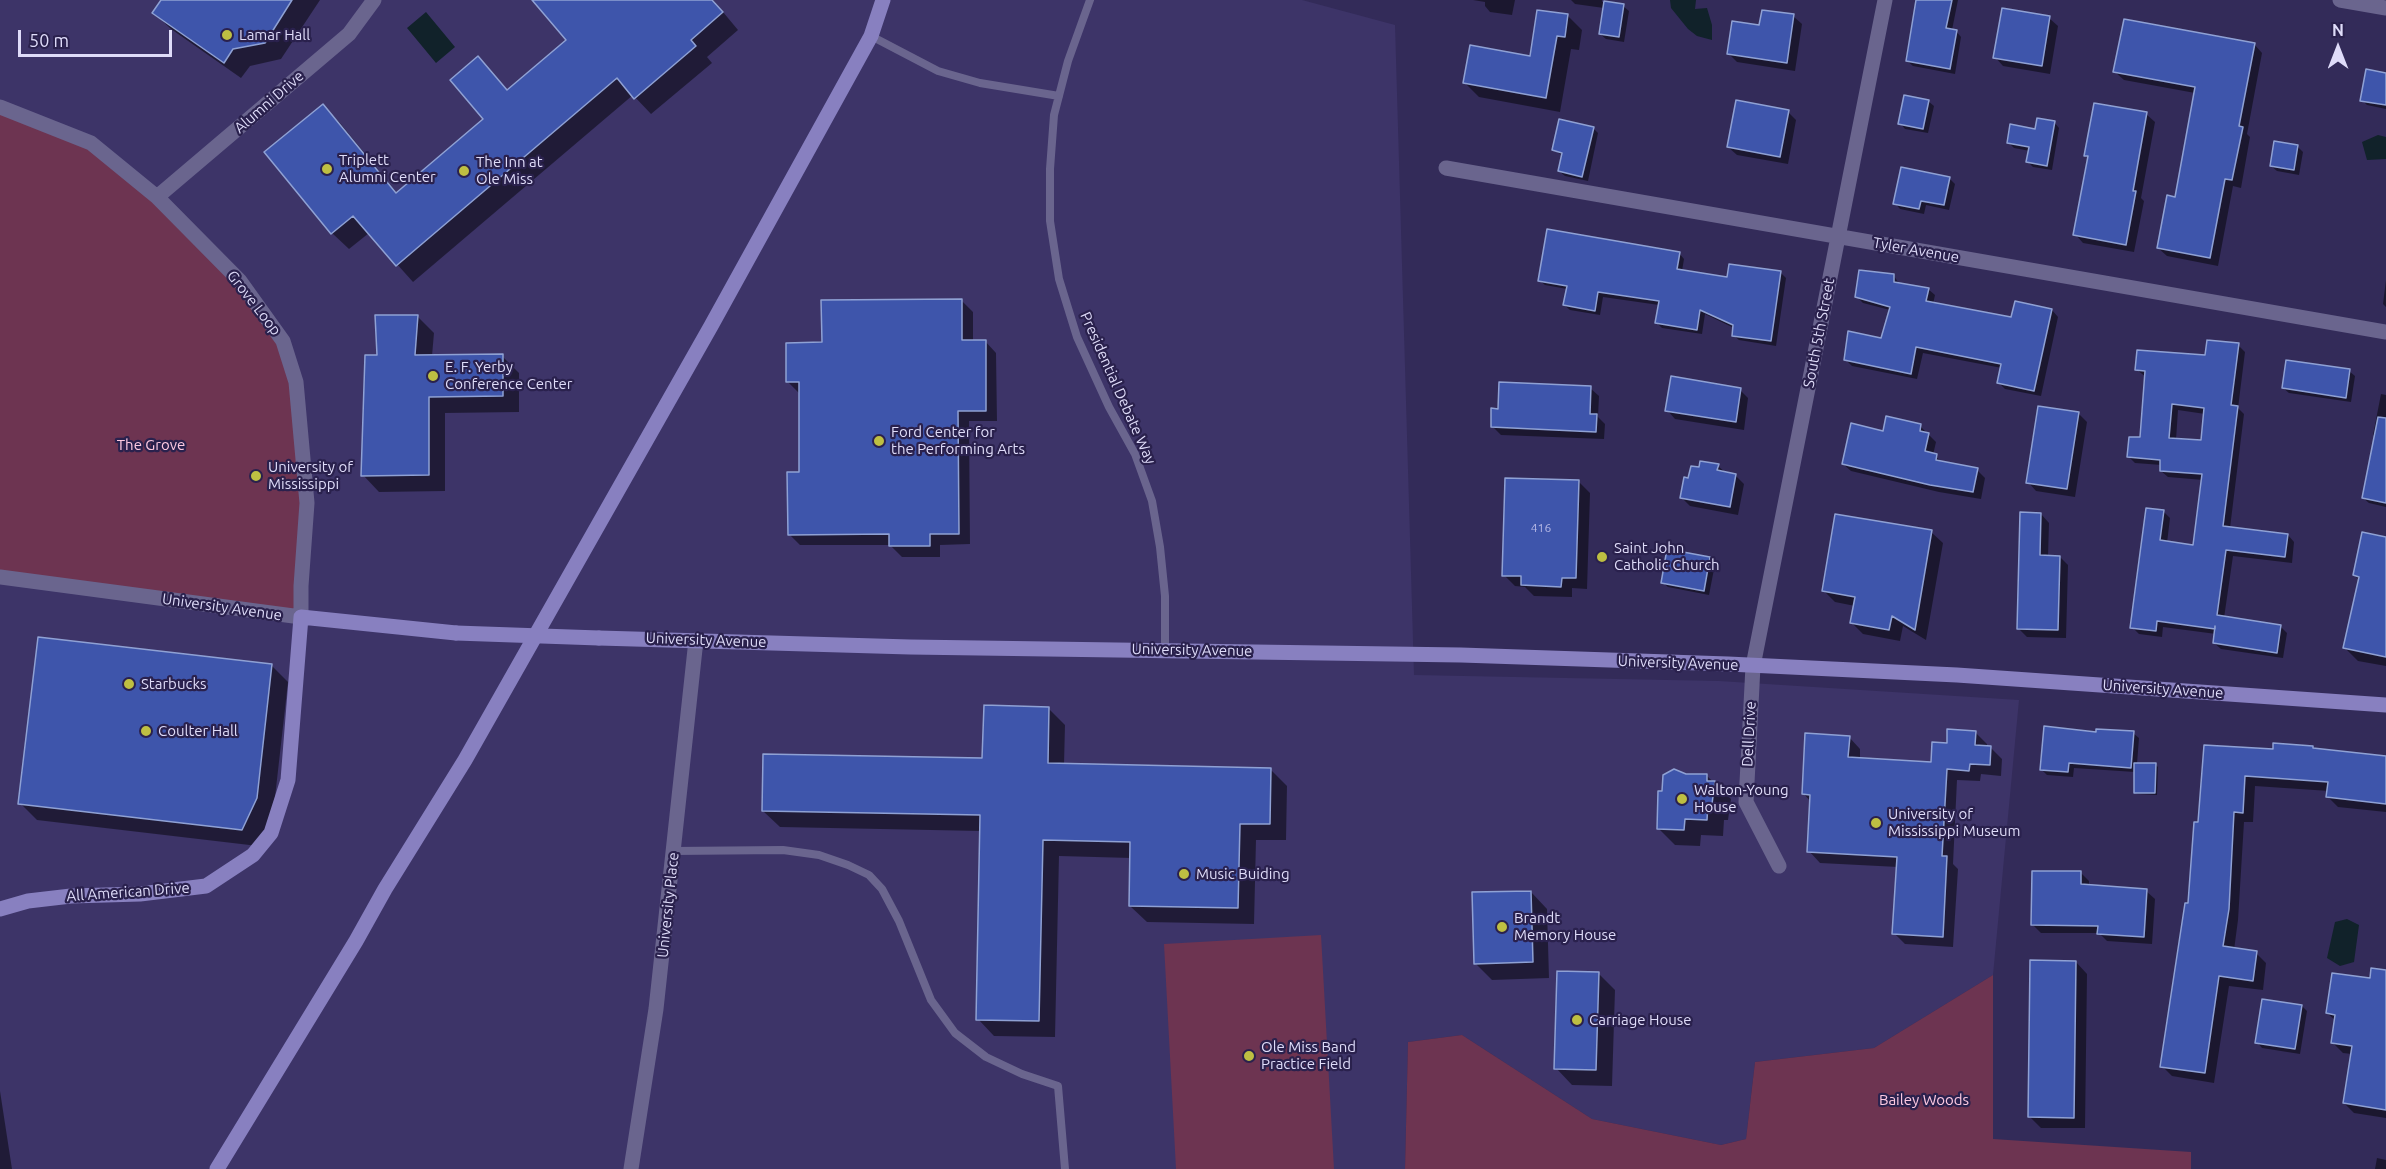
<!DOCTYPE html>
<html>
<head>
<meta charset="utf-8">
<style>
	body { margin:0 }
	#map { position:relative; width:2386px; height:1169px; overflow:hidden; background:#332b59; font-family:Ubuntu,sans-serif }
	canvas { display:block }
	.north { position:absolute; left:2308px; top:18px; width:60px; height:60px; -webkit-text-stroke:4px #2a214d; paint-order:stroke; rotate:0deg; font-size:16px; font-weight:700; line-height:24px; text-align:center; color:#dfdcf9 }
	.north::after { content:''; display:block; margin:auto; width:21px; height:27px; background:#dfdcf9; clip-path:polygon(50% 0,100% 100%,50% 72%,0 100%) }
	.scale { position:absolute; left:18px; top:30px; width:154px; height:27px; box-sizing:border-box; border:3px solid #dfdcf9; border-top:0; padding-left:8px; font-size:18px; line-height:21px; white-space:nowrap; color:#dfdcf9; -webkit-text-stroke:4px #2a214d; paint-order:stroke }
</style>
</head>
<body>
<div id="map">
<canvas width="2386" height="1169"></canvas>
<div class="north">N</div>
<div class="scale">50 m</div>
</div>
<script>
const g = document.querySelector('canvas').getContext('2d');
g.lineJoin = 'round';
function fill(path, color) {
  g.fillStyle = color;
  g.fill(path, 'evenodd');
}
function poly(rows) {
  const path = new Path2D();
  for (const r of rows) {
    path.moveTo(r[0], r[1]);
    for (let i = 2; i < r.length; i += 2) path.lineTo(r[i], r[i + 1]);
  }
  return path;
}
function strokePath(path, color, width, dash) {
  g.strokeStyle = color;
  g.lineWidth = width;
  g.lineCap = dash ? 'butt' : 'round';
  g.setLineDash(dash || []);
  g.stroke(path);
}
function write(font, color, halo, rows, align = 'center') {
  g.font = font + ' Ubuntu,sans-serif';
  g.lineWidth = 4.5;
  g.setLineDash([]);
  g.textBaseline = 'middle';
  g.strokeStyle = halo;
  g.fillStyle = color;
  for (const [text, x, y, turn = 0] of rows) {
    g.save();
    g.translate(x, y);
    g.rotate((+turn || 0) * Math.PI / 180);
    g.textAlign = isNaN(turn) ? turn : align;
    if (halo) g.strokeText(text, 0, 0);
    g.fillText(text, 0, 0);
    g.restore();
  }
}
fill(poly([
	[0,0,1302,0,1395,25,1414,675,1719,681,2019,700,1993,975,1874,1048,1755,1062,1746,1139,1721,1145,1592,1119,1462,1035,1408,1042,1405,1169,0,1169]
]), '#3d3468');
fill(poly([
	[0,107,91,143,157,197,283,341,307,503,301,617,0,577],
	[1321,935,1334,1169,1176,1169,1164,944],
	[1993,975,1993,1139,2191,1152,2191,1169,1405,1169,1408,1042,1462,1035,1592,1119,1721,1145,1746,1139,1755,1062,1874,1048]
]), '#6d3451');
fill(poly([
	[1670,0,1696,0,1695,9,1707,8,1712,25,1712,40,1697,36,1688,29,1671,8],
	[426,12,455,47,436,63,407,28],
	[2378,135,2386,137,2386,159,2367,160,2362,142],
	[2347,919,2359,925,2354,962,2340,966,2327,958,2335,922]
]), '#11222a');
fill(poly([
	[161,0,320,0,281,59,250,66,241,78,171,29,154,13],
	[534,0,713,0,738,30,707,57,712,63,651,114,633,95,413,282,369,233,349,249,332,233,323,106,340,123,397,193,485,119,478,59,508,91,568,40],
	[1473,0,1515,0,1512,15,1490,12,1485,6,1485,2],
	[1571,0,1602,0,1602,2,1623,6,1629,11,1624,42,1606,39,1600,34,1604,8,1575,4],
	[1917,0,1958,0,1952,30,1956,31,1961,37,1955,74,1913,66,1907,61],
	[1568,16,1582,30,1579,50,1571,49,1560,112,1479,97,1465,83,1531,58],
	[1793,16,1802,24,1795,71,1737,62,1729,54,1761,27],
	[2049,18,2058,26,2050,74,2003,66,1995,57],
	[2254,44,2262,53,2247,134,2250,137,2241,188,2233,186,2218,266,2167,256,2158,248,2176,198,2195,93,2124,80,2115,72],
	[2386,74,2386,109,2367,105,2362,100],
	[1928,101,1934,106,1928,133,1905,129,1900,123],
	[1788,112,1796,120,1788,164,1737,155,1728,147],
	[2146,114,2155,122,2141,198,2144,201,2134,252,2083,243,2075,234,2089,158,2086,155],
	[2054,122,2059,128,2052,170,2033,167,2028,162,2030,151,2014,148,2009,143],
	[1593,128,1598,133,1588,181,1565,176,1559,171,1563,156,1554,150],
	[2297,146,2303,152,2299,175,2277,171,2271,166],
	[1950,179,1955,184,1949,210,1926,205,1924,214,1900,209,1895,203],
	[1679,253,1684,259,1682,271,1728,278,1780,272,1786,278,1776,346,1739,340,1733,335,1734,328,1705,314,1702,334,1662,328,1656,322,1659,305,1603,297,1600,315,1570,310,1564,305,1567,289,1545,285,1539,280],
	[1894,276,1900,285,1928,289,1935,295,1933,304,2012,319,2052,310,2058,317,2041,396,2005,389,1998,382,2002,368,1923,353,1917,379,1852,366,1846,360,1882,340,1890,310,1863,303,1857,297],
	[2386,280,2386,307,2383,304],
	[961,300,973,312,973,341,985,341,996,353,997,421,969,421,970,544,940,545,940,557,902,557,890,545,800,545,789,534,801,474,799,393,788,382,823,344],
	[417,316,434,333,432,356,502,356,519,373,519,412,445,413,445,491,379,492,363,475,378,357],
	[2238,345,2245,352,2238,408,2244,414,2230,528,2288,535,2294,542,2292,563,2233,556,2224,618,2280,626,2287,633,2283,658,2221,649,2214,643,2216,634,2163,627,2162,637,2139,634,2132,627,2164,512,2170,518,2167,543,2195,546,2203,480,2168,477,2161,471,2162,465,2135,463,2129,457,2141,439,2146,377,2137,370,2206,357],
	[2178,410,2205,414,2202,442,2176,440],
	[2349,371,2355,376,2351,402,2289,393,2283,388],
	[1590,388,1599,396,1598,417,1605,424,1604,439,1501,435,1492,426,1499,410],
	[1740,390,1748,398,1744,430,1675,419,1667,410],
	[2381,394,2386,395,2386,507,2369,503,2363,498,2376,438,2373,435],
	[2078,413,2087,422,2075,497,2036,491,2028,482],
	[1920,426,1936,442,1933,455,1944,463,1977,470,1985,478,1981,499,1939,492,1851,471,1843,464,1884,433],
	[1718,466,1726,473,1735,475,1744,484,1738,515,1690,506,1681,497,1690,480,1700,469],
	[1579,482,1590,493,1587,589,1572,588,1572,597,1534,596,1525,587,1515,586,1504,575],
	[2041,514,2049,523,2048,557,2060,557,2068,565,2066,638,2027,637,2018,628],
	[1931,532,1943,543,1926,640,1903,626,1900,641,1863,634,1852,623,1855,606,1835,602,1824,591],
	[2386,539,2386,666,2358,661,2345,648,2359,580,2354,575],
	[1709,559,1715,564,1709,595,1668,587,1662,582],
	[272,666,288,682,273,815,258,846,37,820,20,803],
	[1048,708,1065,725,1064,765,1270,769,1287,786,1286,840,1256,840,1254,924,1147,922,1130,906,1131,858,1059,856,1055,1037,994,1036,978,1019,981,831,780,827,763,811,984,759],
	[1975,732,1987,744,1987,748,1991,748,2002,759,2001,776,1981,774,1980,781,1957,780,1953,864,1958,869,1953,947,1905,944,1894,933,1898,867,1820,863,1809,851,1811,802,1803,793,1849,737,1860,749,1860,759,1932,763,1948,745],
	[2098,733,2133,733,2139,738,2137,764,2155,764,2158,767,2157,795,2137,794,2135,792,2135,772,2074,768,2073,777,2047,775,2041,769],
	[2205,747,2274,751,2312,747,2315,750,2386,757,2386,812,2338,807,2328,797,2329,791,2255,786,2253,822,2244,822,2238,920,2234,950,2256,953,2266,963,2263,990,2229,986,2214,1083,2172,1076,2162,1066,2189,905,2200,824],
	[1706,775,1731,799,1728,820,1724,820,1723,836,1701,835,1700,846,1675,845,1658,828],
	[2081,873,2089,881,2089,886,2146,891,2155,899,2152,944,2107,941,2099,933,2041,933,2032,924],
	[1531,892,1547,909,1549,978,1492,980,1475,963],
	[2076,962,2087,974,2085,1128,2041,1128,2029,1116],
	[2386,971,2386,1118,2354,1113,2344,1103,2352,1054,2343,1053,2333,1043,2336,1021,2327,1013,2371,980],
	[1598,973,1615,990,1612,1086,1572,1085,1556,1068],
	[2302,1006,2307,1011,2300,1054,2262,1048,2257,1042],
	[0,1091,12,1169,0,1169],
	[2377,1158,2386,1160,2386,1169,2375,1169]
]), '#0007');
const building = poly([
	[161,0,292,0,265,43,233,49,224,63,152,13,161,0],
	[532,0,712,0,723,12,691,40,696,46,634,99,617,78,396,266,353,216,331,234,264,152,323,104,396,193,483,119,450,80,478,56,507,90,566,40,532,0],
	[1916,0,1952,0,1946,28,1957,30,1950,69,1906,61,1916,0],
	[1604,1,1624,4,1619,37,1599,34,1604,1],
	[2002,8,2050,16,2042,66,1993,58,2002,8],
	[1537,10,1568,14,1565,37,1557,36,1546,98,1463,83,1470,45,1530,56,1537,10],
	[1762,10,1794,14,1787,63,1727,54,1732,21,1759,25,1762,10],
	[2124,19,2255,43,2239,126,2243,127,2232,180,2225,179,2210,258,2157,248,2167,195,2175,197,2195,87,2113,72,2124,19],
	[2366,69,2386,73,2386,105,2360,101,2366,69],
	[1904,95,1929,100,1923,129,1898,124,1904,95],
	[1736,100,1789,110,1780,157,1727,147,1736,100],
	[2094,103,2147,112,2133,191,2136,191,2126,245,2073,235,2088,156,2084,156,2094,103],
	[2037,118,2055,121,2047,166,2026,162,2029,147,2007,143,2010,124,2035,129,2037,118],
	[1559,119,1594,127,1582,177,1558,171,1562,153,1552,150,1559,119],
	[2274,141,2298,145,2294,170,2270,166,2274,141],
	[1901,167,1950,177,1944,205,1921,201,1919,209,1893,204,1901,167],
	[1547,229,1680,252,1677,269,1727,277,1729,264,1781,271,1771,341,1732,336,1733,325,1700,310,1697,330,1655,323,1659,301,1598,292,1595,311,1563,305,1567,286,1538,281,1547,229],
	[1859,270,1894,274,1894,282,1929,288,1926,301,2011,317,2015,301,2052,309,2034,391,1997,383,2001,364,1916,347,1911,374,1844,360,1848,331,1881,338,1890,307,1855,297,1859,270],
	[962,299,962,340,986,340,986,411,958,411,959,534,930,534,930,546,889,546,889,534,788,535,787,472,799,472,799,382,786,382,786,343,822,342,821,300,962,299],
	[375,315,418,315,415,355,503,354,503,396,429,397,429,475,361,476,365,355,377,355,375,315],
	[2207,340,2239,343,2231,405,2238,406,2223,526,2288,534,2285,557,2226,550,2217,615,2281,625,2277,653,2213,643,2215,626,2215,629,2157,621,2156,631,2130,628,2146,508,2164,510,2160,540,2193,545,2202,474,2160,471,2160,460,2127,457,2129,437,2140,437,2145,371,2135,370,2137,350,2205,355,2207,340],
	[2172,404,2204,408,2201,440,2169,438,2172,404],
	[2286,360,2350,369,2346,398,2282,388,2286,360],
	[1671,376,1741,388,1736,422,1665,411,1671,376],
	[1499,382,1591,386,1590,414,1597,414,1596,432,1491,427,1491,408,1498,409,1499,382],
	[2038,406,2079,412,2067,489,2026,483,2038,406],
	[1886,416,1921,424,1920,431,1929,433,1925,451,1937,454,1936,460,1978,468,1973,492,1930,485,1842,464,1851,423,1883,431,1886,416],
	[2378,417,2386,418,2386,503,2362,498,2378,417],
	[1700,461,1719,464,1717,470,1736,474,1730,507,1680,498,1684,477,1688,478,1691,466,1699,467,1700,461],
	[1505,478,1579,480,1576,578,1562,578,1561,587,1521,585,1521,576,1502,576,1505,478],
	[2020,512,2041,513,2040,555,2060,556,2058,630,2017,629,2020,512],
	[1835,514,1932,530,1915,630,1892,616,1889,630,1850,623,1855,597,1822,591,1835,514],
	[2362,532,2386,537,2386,657,2343,648,2359,577,2353,575,2362,532],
	[1667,549,1710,557,1704,591,1661,583,1667,549],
	[38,637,272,664,257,798,242,830,18,804,38,637],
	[984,705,1049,707,1048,763,1271,768,1270,824,1240,824,1238,908,1129,906,1130,842,1043,840,1039,1021,976,1020,980,815,762,811,763,754,982,758,984,705],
	[2044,726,2096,732,2096,729,2134,731,2131,768,2069,763,2068,772,2040,770,2044,726],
	[1947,729,1976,731,1975,745,1991,746,1990,765,1970,764,1969,771,1947,769,1942,856,1947,856,1943,937,1892,934,1897,857,1807,852,1810,795,1802,794,1805,733,1850,736,1848,757,1931,762,1932,742,1947,743,1947,729],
	[2273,743,2313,746,2313,748,2386,756,2386,804,2326,797,2328,782,2245,776,2243,813,2234,812,2229,909,2223,946,2257,951,2253,981,2219,976,2205,1073,2160,1067,2185,903,2188,903,2194,822,2198,822,2204,745,2273,749,2273,743],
	[2134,763,2156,763,2155,793,2134,793,2134,763],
	[1674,769,1686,774,1707,774,1707,781,1715,781,1712,804,1708,804,1707,820,1685,819,1684,830,1657,829,1658,791,1662,791,1663,775,1674,769],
	[2032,871,2081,871,2081,884,2147,889,2144,937,2097,934,2098,926,2031,925,2032,871],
	[1531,891,1533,962,1474,964,1472,892,1531,891],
	[2030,960,2076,961,2074,1118,2028,1117,2030,960],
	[2371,968,2386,970,2386,1110,2343,1103,2352,1046,2331,1043,2335,1015,2326,1013,2332,973,2370,978,2371,968],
	[1557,971,1599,972,1596,1070,1554,1069,1557,971],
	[2262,999,2302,1005,2295,1049,2255,1043,2262,999]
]);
fill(building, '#3e55ab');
strokePath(building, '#8fa1d4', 1.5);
strokePath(poly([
	[1090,0,1068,61,1054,115,1050,169,1050,221,1059,279,1077,337,1109,407,1135,454,1152,501,1160,547,1165,596,1165,649],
	[871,36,938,71,980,83,1059,96],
	[673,851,783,850,819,855,848,865,869,875,882,889,899,921,931,1000,955,1033,986,1057,1022,1074,1058,1086,1065,1169]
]), '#6a658e', 8);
strokePath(poly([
	[2340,0,2386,8],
	[0,107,91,143,157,197,240,281,283,341,296,382,307,503,301,586,301,617,0,577],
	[1446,168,2386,332],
	[157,197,349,34,374,0],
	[1779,866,1746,802,1753,666,1885,0],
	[631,1169,656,1009,696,640]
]), '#6a658e', 15);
strokePath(poly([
	[599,638,910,647,1461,655,1728,664,1957,675,2386,705],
	[0,909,28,901,71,896,140,894,206,886,253,855,271,833,288,780,301,617,456,633],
	[217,1169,356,941,385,889,465,760,711,326,871,36,883,0]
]), '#8880c0', 15);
strokePath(poly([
	[456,633,599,638]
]), '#8880c0', 15);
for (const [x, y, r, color] of [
	[227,35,6,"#bebf42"],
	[327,169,6,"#bebf42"],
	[464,171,6,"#bebf42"],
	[433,376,6,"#bebf42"],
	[879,441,6,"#bebf42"],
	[256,476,6,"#bebf42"],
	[1602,557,6,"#bebf42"],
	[129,684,6,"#bebf42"],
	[146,731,6,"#bebf42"],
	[1682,799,6,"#bebf42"],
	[1876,823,6,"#bebf42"],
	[1184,874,6,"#bebf42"],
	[1502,927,6,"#bebf42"],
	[1577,1020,6,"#bebf42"],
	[1249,1056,6,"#bebf42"]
]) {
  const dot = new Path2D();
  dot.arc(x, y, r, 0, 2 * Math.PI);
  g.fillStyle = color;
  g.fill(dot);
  strokePath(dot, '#2a214d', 2);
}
write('12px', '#b7bae6', null, [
	["416",1541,528]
]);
write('15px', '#dfdcf9', '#2a214d', [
	["Lamar Hall",239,35],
	["Triplett",339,160],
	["Alumni Center",339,177],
	["The Inn at",476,162],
	["Ole Miss",476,179],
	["E. F. Yerby",445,367],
	["Conference Center",445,384],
	["Ford Center for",891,432],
	["the Performing Arts",891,449],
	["University of",268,467],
	["Mississippi",268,484],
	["Saint John",1614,548],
	["Catholic Church",1614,565],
	["Starbucks",141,684],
	["Coulter Hall",158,731],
	["Walton-Young",1694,790],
	["House",1694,807],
	["University of",1888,814],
	["Mississippi Museum",1888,831],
	["Music Buiding",1196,874],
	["Brandt",1514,918],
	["Memory House",1514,935],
	["Carriage House",1589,1020],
	["Ole Miss Band",1261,1047],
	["Practice Field",1261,1064]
], 'left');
write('15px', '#dfdcf9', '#2a214d', [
	["Alumni Drive",269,102,-41],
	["Tyler Avenue",1916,250,10],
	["Grove Loop",254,303,52],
	["South 5th Street",1819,333,-79],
	["Presidential Debate Way",1118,388,66],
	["University Avenue",222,607,8],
	["University Avenue",706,640,2],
	["University Avenue",1192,650,1],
	["University Avenue",1678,663,2],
	["University Avenue",2163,689,4],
	["Dell Drive",1749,734,-87],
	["All American Drive",128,892,-4],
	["University Place",668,905,-84]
]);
write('15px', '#fec9e1', '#2a214d', [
	["The Grove",151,445],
	["Bailey Woods",1924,1100]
]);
</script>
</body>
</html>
